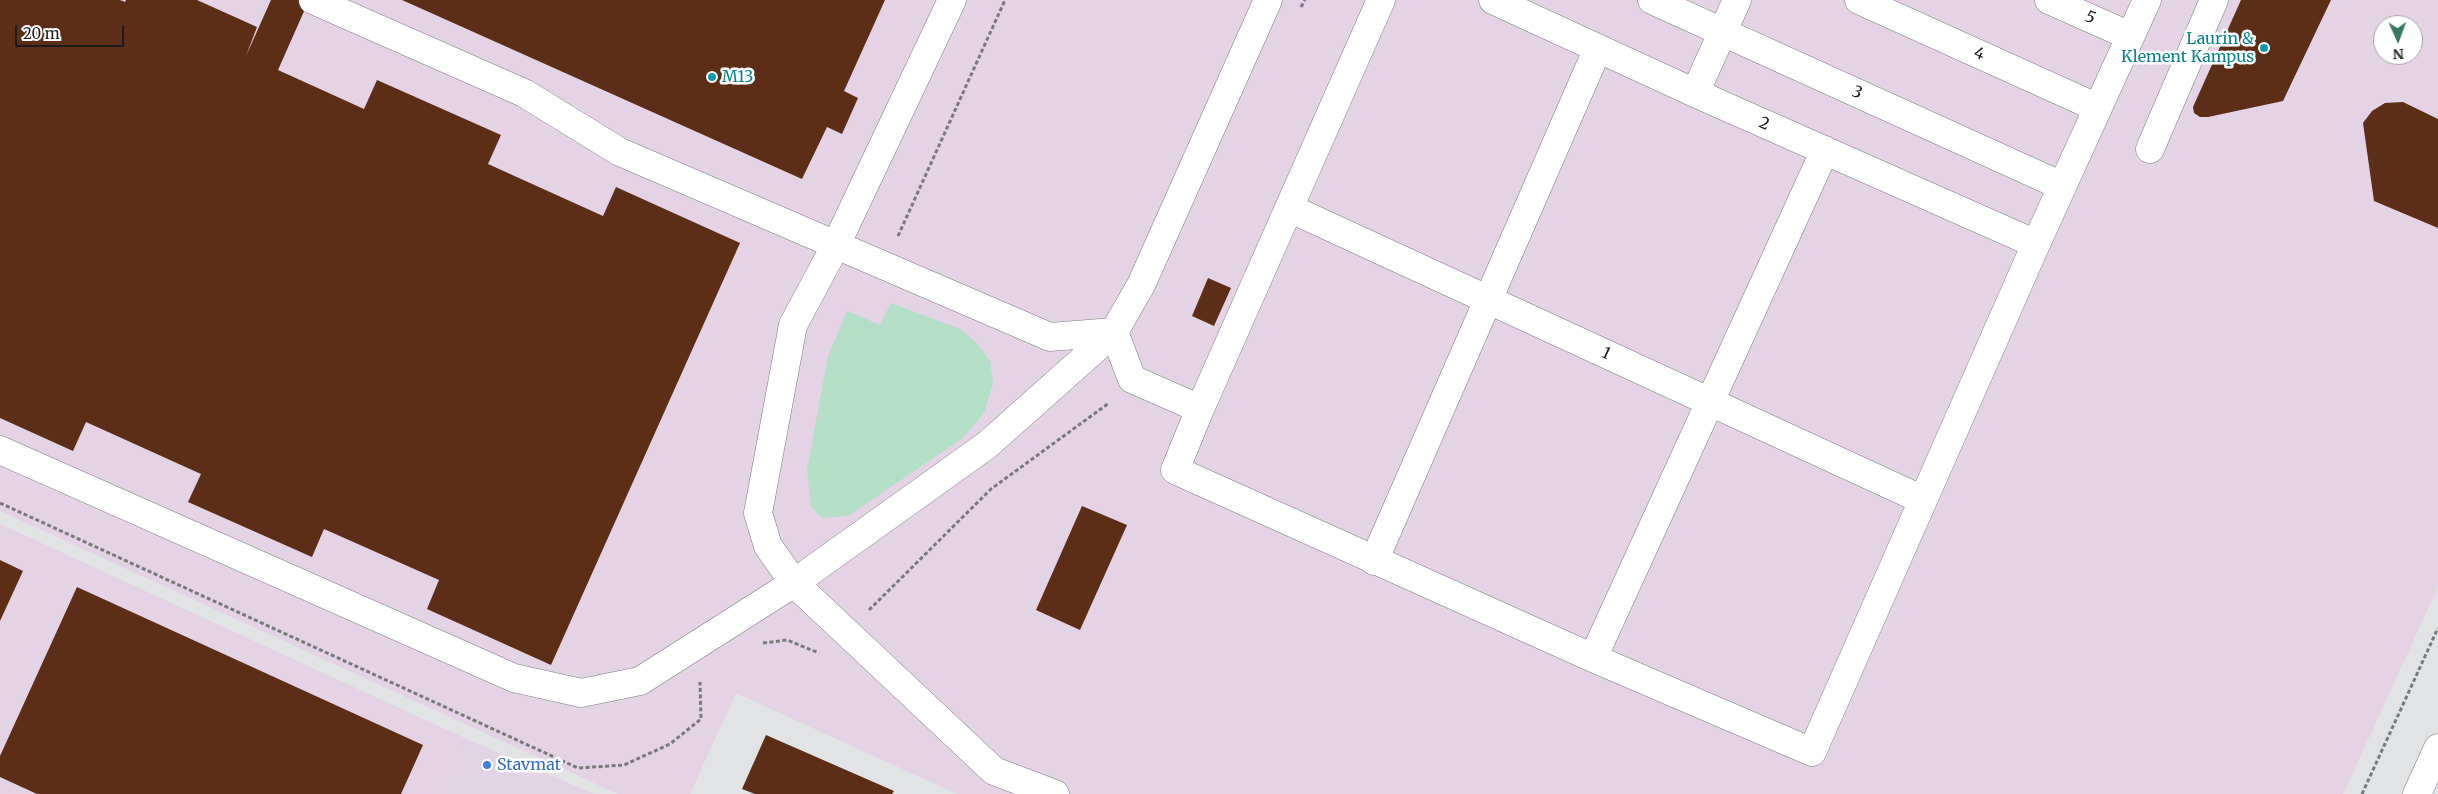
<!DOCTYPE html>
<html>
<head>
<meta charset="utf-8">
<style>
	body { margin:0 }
	#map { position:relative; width:2438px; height:794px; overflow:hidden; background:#e1e3e5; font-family:Merriweather,serif }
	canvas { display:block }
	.north { position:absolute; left:2373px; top:15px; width:50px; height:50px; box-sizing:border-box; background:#fff; border:1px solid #a4a4a4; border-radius:50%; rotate:178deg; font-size:14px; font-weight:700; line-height:20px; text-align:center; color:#1b1c1c }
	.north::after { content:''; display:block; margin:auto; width:18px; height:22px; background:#397866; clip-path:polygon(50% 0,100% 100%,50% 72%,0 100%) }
	.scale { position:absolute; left:15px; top:25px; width:109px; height:22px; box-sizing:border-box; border:2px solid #1b1c1c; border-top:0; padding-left:6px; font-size:15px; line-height:18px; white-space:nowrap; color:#1b1c1c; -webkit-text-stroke:4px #fff; paint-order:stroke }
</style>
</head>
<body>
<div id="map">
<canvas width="2438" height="794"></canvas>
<div class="north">N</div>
<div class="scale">20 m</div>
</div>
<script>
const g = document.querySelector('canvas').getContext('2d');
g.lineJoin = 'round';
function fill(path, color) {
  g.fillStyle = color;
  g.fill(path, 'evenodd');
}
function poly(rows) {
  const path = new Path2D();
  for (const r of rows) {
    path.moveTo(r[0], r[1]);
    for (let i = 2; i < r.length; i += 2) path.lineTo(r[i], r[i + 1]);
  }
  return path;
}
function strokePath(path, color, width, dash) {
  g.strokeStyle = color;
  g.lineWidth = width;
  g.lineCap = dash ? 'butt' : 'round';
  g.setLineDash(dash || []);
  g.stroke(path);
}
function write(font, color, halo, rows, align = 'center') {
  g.font = font + ' Merriweather,serif';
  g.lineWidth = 5;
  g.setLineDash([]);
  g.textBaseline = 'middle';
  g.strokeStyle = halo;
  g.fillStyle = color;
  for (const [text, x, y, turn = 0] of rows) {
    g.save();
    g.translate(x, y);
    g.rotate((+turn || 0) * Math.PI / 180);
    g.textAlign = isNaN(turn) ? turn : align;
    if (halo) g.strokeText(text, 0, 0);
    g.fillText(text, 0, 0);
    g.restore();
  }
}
fill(poly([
	[460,736,594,794,433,794]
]), '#e2d3e5');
fill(poly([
	[0,0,2438,0,2438,587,2343,794,957,794,736,693,690,794,618,794,0,511],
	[2383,25,2413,25,2413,55,2383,55],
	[0,524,460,736,433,794,0,794]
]), '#e3d3e5');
fill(poly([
	[891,303,960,329,977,343,990,361,993,383,984,413,963,438,848,516,822,518,811,507,807,470,828,356,847,311,880,325]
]), '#b4dec6');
fill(poly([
	[0,0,120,0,125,2,126,0,197,0,257,27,246,56,271,0,309,0,278,70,364,109,377,80,501,135,488,164,603,216,616,187,740,243,551,665,427,609,439,580,324,529,312,557,188,502,201,474,86,422,73,451,0,418],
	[402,0,885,0,844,91,858,98,842,134,827,127,802,179],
	[2241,0,2331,0,2283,101,2208,117,2200,117,2194,113,2193,107],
	[2403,102,2438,119,2438,228,2374,201,2363,123,2372,111,2385,103],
	[1208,278,1231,288,1214,326,1192,316],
	[1082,506,1127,525,1080,630,1036,610],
	[0,560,23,571,0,621],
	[77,587,423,745,401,794,37,794,0,777,0,756],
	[766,735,894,791,892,794,755,794,742,789]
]), '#5c2d17');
const minor = poly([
	[313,0,524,93,620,152,1050,337,1114,332,1141,285,1268,0],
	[952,0,836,245,793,325,758,513,768,546,794,583,994,771,1055,794],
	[1493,0,1695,93,2036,244],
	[1652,0,2062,186],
	[1859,0,2098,108],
	[2049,0,2130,36],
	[1695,93,1737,0],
	[2150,149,2214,0],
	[1289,208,1923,500],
	[1200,409,1175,470,1593,658,1812,752,2036,244,2147,0],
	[0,450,514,678,581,693,640,681,794,583,987,445,1114,332,1132,379,1200,409,1381,0],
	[1374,561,1598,48],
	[1593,658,1825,150],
	[2417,794,2438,748]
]);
strokePath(minor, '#7c7e80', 29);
strokePath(poly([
	[1301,7,1305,0],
	[898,236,1005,0],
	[0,503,578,768,624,765,670,744,701,719,700,682],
	[869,610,991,489,1109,403],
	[763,643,787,640,819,653],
	[2362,794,2438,628]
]), '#797a7b', 3, [4, 2.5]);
strokePath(minor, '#fff', 28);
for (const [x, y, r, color] of [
	[2264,48,5,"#0f9aa8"],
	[712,77,5,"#0f9aa8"],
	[487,765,5,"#3f7fe0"]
]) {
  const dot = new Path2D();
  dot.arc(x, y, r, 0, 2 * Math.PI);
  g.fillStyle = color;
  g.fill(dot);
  strokePath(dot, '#fff', 2);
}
write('16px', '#1b1c1c', '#fff', [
	["5",2090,18,24],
	["4",1979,54,24],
	["3",1857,93,24],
	["2",1764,124,24],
	["1",1606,354,25]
]);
write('16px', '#0d838f', '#fff', [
	["Laurin &",2254,39],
	["Klement Kampus",2254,57],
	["M13",722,77,"left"]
], 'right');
write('16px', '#366cbe', '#fff', [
	["Stavmat",497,765]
], 'left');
</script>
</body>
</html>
